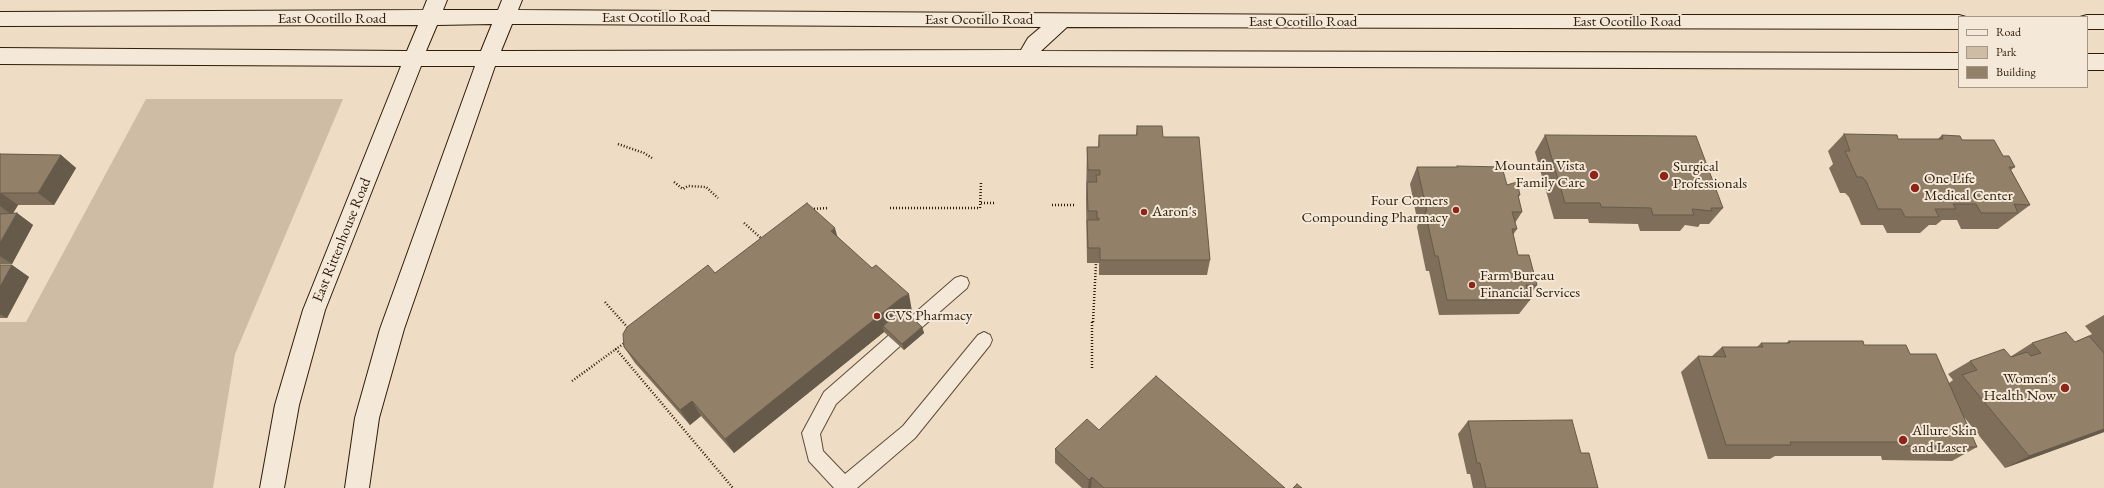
<!DOCTYPE html>
<html>
<head>
<meta charset="utf-8">
<style>
	body { margin:0 }
	#map { position:relative; width:2104px; height:488px; overflow:hidden; background:#eedcc4; font-family:"EB Garamond",serif }
	canvas { display:block }
	.legend { position:absolute; left:1958px; top:16px; width:130px; height:72px; box-sizing:border-box; background:#f4e8d9; border:1px solid #a59785; margin:0; padding:5px 7px; list-style:none; font-size:12px; color:#2f1d07 }
	.legend li { display:flex; align-items:center; gap:8px; height:20px }
	.legend b { width:20px; border:1px solid #a59785 }
</style>
</head>
<body>
<div id="map">
<canvas width="2104" height="488"></canvas>
<ul class="legend">
<li><b style="height:5px;background:#f4e8d9"></b>Road</li>
<li><b style="height:11px;background:#cebca4"></b>Park</li>
<li><b style="height:11px;background:#928069"></b>Building</li>
</ul>
</div>
<script>
const g = document.querySelector('canvas').getContext('2d');
g.lineJoin = 'round';
function fill(path, color) {
  g.fillStyle = color;
  g.fill(path, 'evenodd');
}
function poly(rows) {
  const path = new Path2D();
  for (const r of rows) {
    path.moveTo(r[0], r[1]);
    for (let i = 2; i < r.length; i += 2) path.lineTo(r[i], r[i + 1]);
  }
  return path;
}
function strokePath(path, color, width, dash) {
  g.strokeStyle = color;
  g.lineWidth = width;
  g.lineCap = dash ? 'butt' : 'round';
  g.setLineDash(dash || []);
  g.stroke(path);
}
function write(font, color, halo, rows, align = 'center') {
  g.font = font + ' "EB Garamond",serif';
  g.lineWidth = 4;
  g.setLineDash([]);
  g.textBaseline = 'middle';
  g.strokeStyle = halo;
  g.fillStyle = color;
  for (const [text, x, y, turn = 0] of rows) {
    g.save();
    g.translate(x, y);
    g.rotate((+turn || 0) * Math.PI / 180);
    g.textAlign = isNaN(turn) ? turn : align;
    if (halo) g.strokeText(text, 0, 0);
    g.fillText(text, 0, 0);
    g.restore();
  }
}
fill(poly([
	[146,99,343,99,235,354,213,488,0,488,0,322,26,322]
]), '#cebca4');
const lane = poly([
	[961,276,967,278,969,283,967,288,920,329,914,331,908,329,906,324,908,319,955,278,961,276],
	[984,332,990,335,992,340,990,345,915,438,857,488,834,488,809,461,802,433,824,392,888,336,894,333,900,336,902,341,900,346,836,404,820,434,823,451,845,474,903,426,978,335,984,332]
]);
const secondary = poly([
	[427,0,447,0,443,10,498,10,502,0,522,0,518,10,1335,15,1959,15,1966,17,1959,17,1959,29,1067,27,1041,51,1959,53,1959,69,1030,66,495,66,404,329,379,418,369,488,345,488,355,418,380,329,475,66,421,66,325,310,299,405,284,488,260,488,275,405,303,310,401,66,0,64,0,48,407,51,418,25,0,26,0,12,423,10,427,0],
	[492,24,481,51,426,51,437,25,492,24],
	[512,24,546,24,1041,27,1028,38,1021,50,501,51,512,24],
	[2087,15,2104,15,2104,29,2087,29,2087,17,2080,17,2087,15],
	[2087,54,2104,54,2104,70,2087,70,2087,54]
]);
strokePath(lane, '#5f4d36', 2);
strokePath(secondary, '#2f1d07', 2);
strokePath(poly([
	[618,144,644,153,652,158],
	[674,182,683,189,688,186,706,187,718,198],
	[981,203,995,203],
	[1052,205,1076,205],
	[890,208,980,208,981,182],
	[811,209,829,208],
	[744,223,763,240],
	[605,302,629,329],
	[1092,322,1092,370],
	[1093,322,1096,263],
	[626,342,616,349,733,488],
	[572,381,616,349]
]), '#2f1d07', 2.5, [1, 2]);
fill(lane, '#f4e8d9');
fill(secondary, '#f4e8d9');
fill(poly([
	[1137,126,1163,137,1210,260,1207,275,1099,275,1099,263,1087,263,1086,198,1087,147,1098,147,1099,135,1136,135],
	[1844,134,1898,139,1938,139,1942,135,1962,140,2003,156,2015,167,2011,170,2030,205,1998,229,1961,229,1957,220,1942,220,1936,225,1929,225,1920,233,1887,233,1883,225,1861,225,1849,197,1845,193,1840,193,1829,168,1833,164,1828,151],
	[1545,135,1723,208,1709,224,1700,224,1698,227,1685,225,1680,231,1640,231,1638,224,1589,223,1588,219,1554,219,1535,152],
	[0,154,61,155,76,168,54,205,18,205,13,213,17,213,33,225,12,264,0,264],
	[1457,166,1507,185,1520,195,1518,198,1522,212,1515,223,1517,229,1513,235,1518,255,1537,285,1529,297,1530,300,1519,314,1439,315,1429,271,1426,271,1417,227,1418,224,1410,184,1417,167,1457,167],
	[837,236,912,311,908,313,922,327,924,333,904,350,884,332,734,453,701,416,690,425,635,363,624,347],
	[0,265,12,265,29,277,7,318,0,318],
	[2104,315,2104,432,2005,468,1964,417,1977,447,1952,461,1882,460,1881,456,1775,456,1770,459,1708,459,1681,372,1698,356,1711,357,1722,347,1757,347,1761,343,1786,343,1789,341,1864,345,1910,354,1949,383,1953,380,1948,374,1970,361,2010,357,2032,343,2075,342,2084,338,2092,334,2085,326],
	[1468,421,1581,453,1598,488,1473,488,1470,474,1467,474,1458,434],
	[1099,430,1285,488,1082,488,1055,463,1055,449]
]), '#7e6e5a');
fill(poly([
	[61,155,76,168,54,205,38,193],
	[1,193,18,205,12,215,0,206,0,195],
	[17,213,33,225,12,264,0,256,0,243],
	[835,228,840,246,831,231],
	[12,265,29,277,7,318,0,314,0,287],
	[909,294,912,311,883,326,884,332,734,453,725,439,901,298],
	[922,327,924,333,904,350,902,344],
	[692,401,701,416,690,425,680,410],
	[2104,429,2104,432,2005,468,2029,456],
	[1092,477,1091,488,1088,488,1089,480]
]), '#665a4a');
const building = poly([
	[1137,126,1162,126,1163,137,1199,137,1210,260,1100,260,1100,248,1088,248,1087,220,1099,220,1099,218,1097,218,1097,211,1088,211,1087,182,1097,182,1096,175,1100,175,1100,170,1088,170,1087,147,1099,147,1099,135,1137,135,1137,126],
	[1844,134,1897,135,1898,139,1943,139,1942,135,1960,136,1962,140,1994,140,2003,156,2009,156,2015,167,2009,167,2030,205,2014,204,2018,213,1981,213,1976,204,1953,204,1956,209,1935,209,1939,217,1905,217,1901,209,1878,209,1866,181,1862,177,1857,177,1845,151,1850,151,1844,134],
	[1545,135,1696,136,1723,208,1711,208,1712,211,1692,209,1694,215,1653,215,1651,208,1601,207,1600,203,1565,203,1545,135],
	[0,154,61,155,38,193,1,193,0,195,0,154],
	[1457,166,1502,167,1507,185,1517,182,1520,195,1518,195,1522,212,1512,212,1517,229,1512,229,1518,255,1529,255,1537,285,1526,285,1530,300,1447,300,1438,256,1435,256,1425,211,1427,211,1417,167,1458,167,1457,166],
	[807,203,835,228,831,231,872,268,876,265,909,294,901,298,725,439,692,401,680,410,624,347,623,334,627,327,708,265,715,273,807,203],
	[17,213,0,243,0,214,17,213],
	[0,265,12,265,0,287,0,265],
	[903,309,922,327,902,344,883,326,903,309],
	[2066,332,2075,342,2089,336,2104,353,2104,429,2029,456,1962,375,1977,370,1970,361,2004,349,2011,357,2027,352,2031,356,2041,353,2032,343,2066,332],
	[1789,341,1863,341,1864,345,1906,345,1910,354,1936,354,1977,447,1906,446,1904,442,1790,442,1791,445,1726,445,1698,356,1726,357,1722,347,1763,347,1761,343,1790,343,1789,341],
	[1156,376,1285,488,1104,488,1092,477,1089,480,1055,449,1087,419,1099,430,1156,376],
	[1572,420,1581,453,1589,453,1598,488,1486,488,1480,463,1477,463,1468,421,1572,420],
	[1297,484,1302,488,1293,488,1297,484]
]);
fill(building, '#928069');
strokePath(building, '#665a4a', 1);
for (const [x, y, r, color] of [
	[1594,175,5,"#8f2418"],
	[1664,176,5,"#8f2418"],
	[1915,188,5,"#8f2418"],
	[1456,210,4,"#8f2418"],
	[1144,212,4,"#8f2418"],
	[1472,285,4,"#8f2418"],
	[877,316,4,"#8f2418"],
	[2065,388,5,"#8f2418"],
	[1903,440,5,"#8f2418"]
]) {
  const dot = new Path2D();
  dot.arc(x, y, r, 0, 2 * Math.PI);
  g.fillStyle = color;
  g.fill(dot);
  strokePath(dot, '#f4e8d9', 1.5);
}
write('15px', '#2f1d07', '#f4e8d9', [
	["East Ocotillo Road",656,18],
	["East Ocotillo Road",332,19],
	["East Ocotillo Road",979,20],
	["East Ocotillo Road",1303,22],
	["East Ocotillo Road",1627,22],
	["East Rittenhouse Road",342,240,-68]
]);
write('15px', '#2f1d07', '#f4e8d9', [
	["Mountain Vista",1585,166,"right"],
	["Family Care",1585,183,"right"],
	["Surgical",1673,167],
	["Professionals",1673,184],
	["One Life",1924,179],
	["Medical Center",1924,196],
	["Four Corners",1448,201,"right"],
	["Compounding Pharmacy",1448,218,"right"],
	["Aaron's",1152,212],
	["Farm Bureau",1480,276],
	["Financial Services",1480,293],
	["CVS Pharmacy",885,316],
	["Women's",2056,379,"right"],
	["Health Now",2056,396,"right"],
	["Allure Skin",1912,431],
	["and Laser",1912,448]
], 'left');
</script>
</body>
</html>
